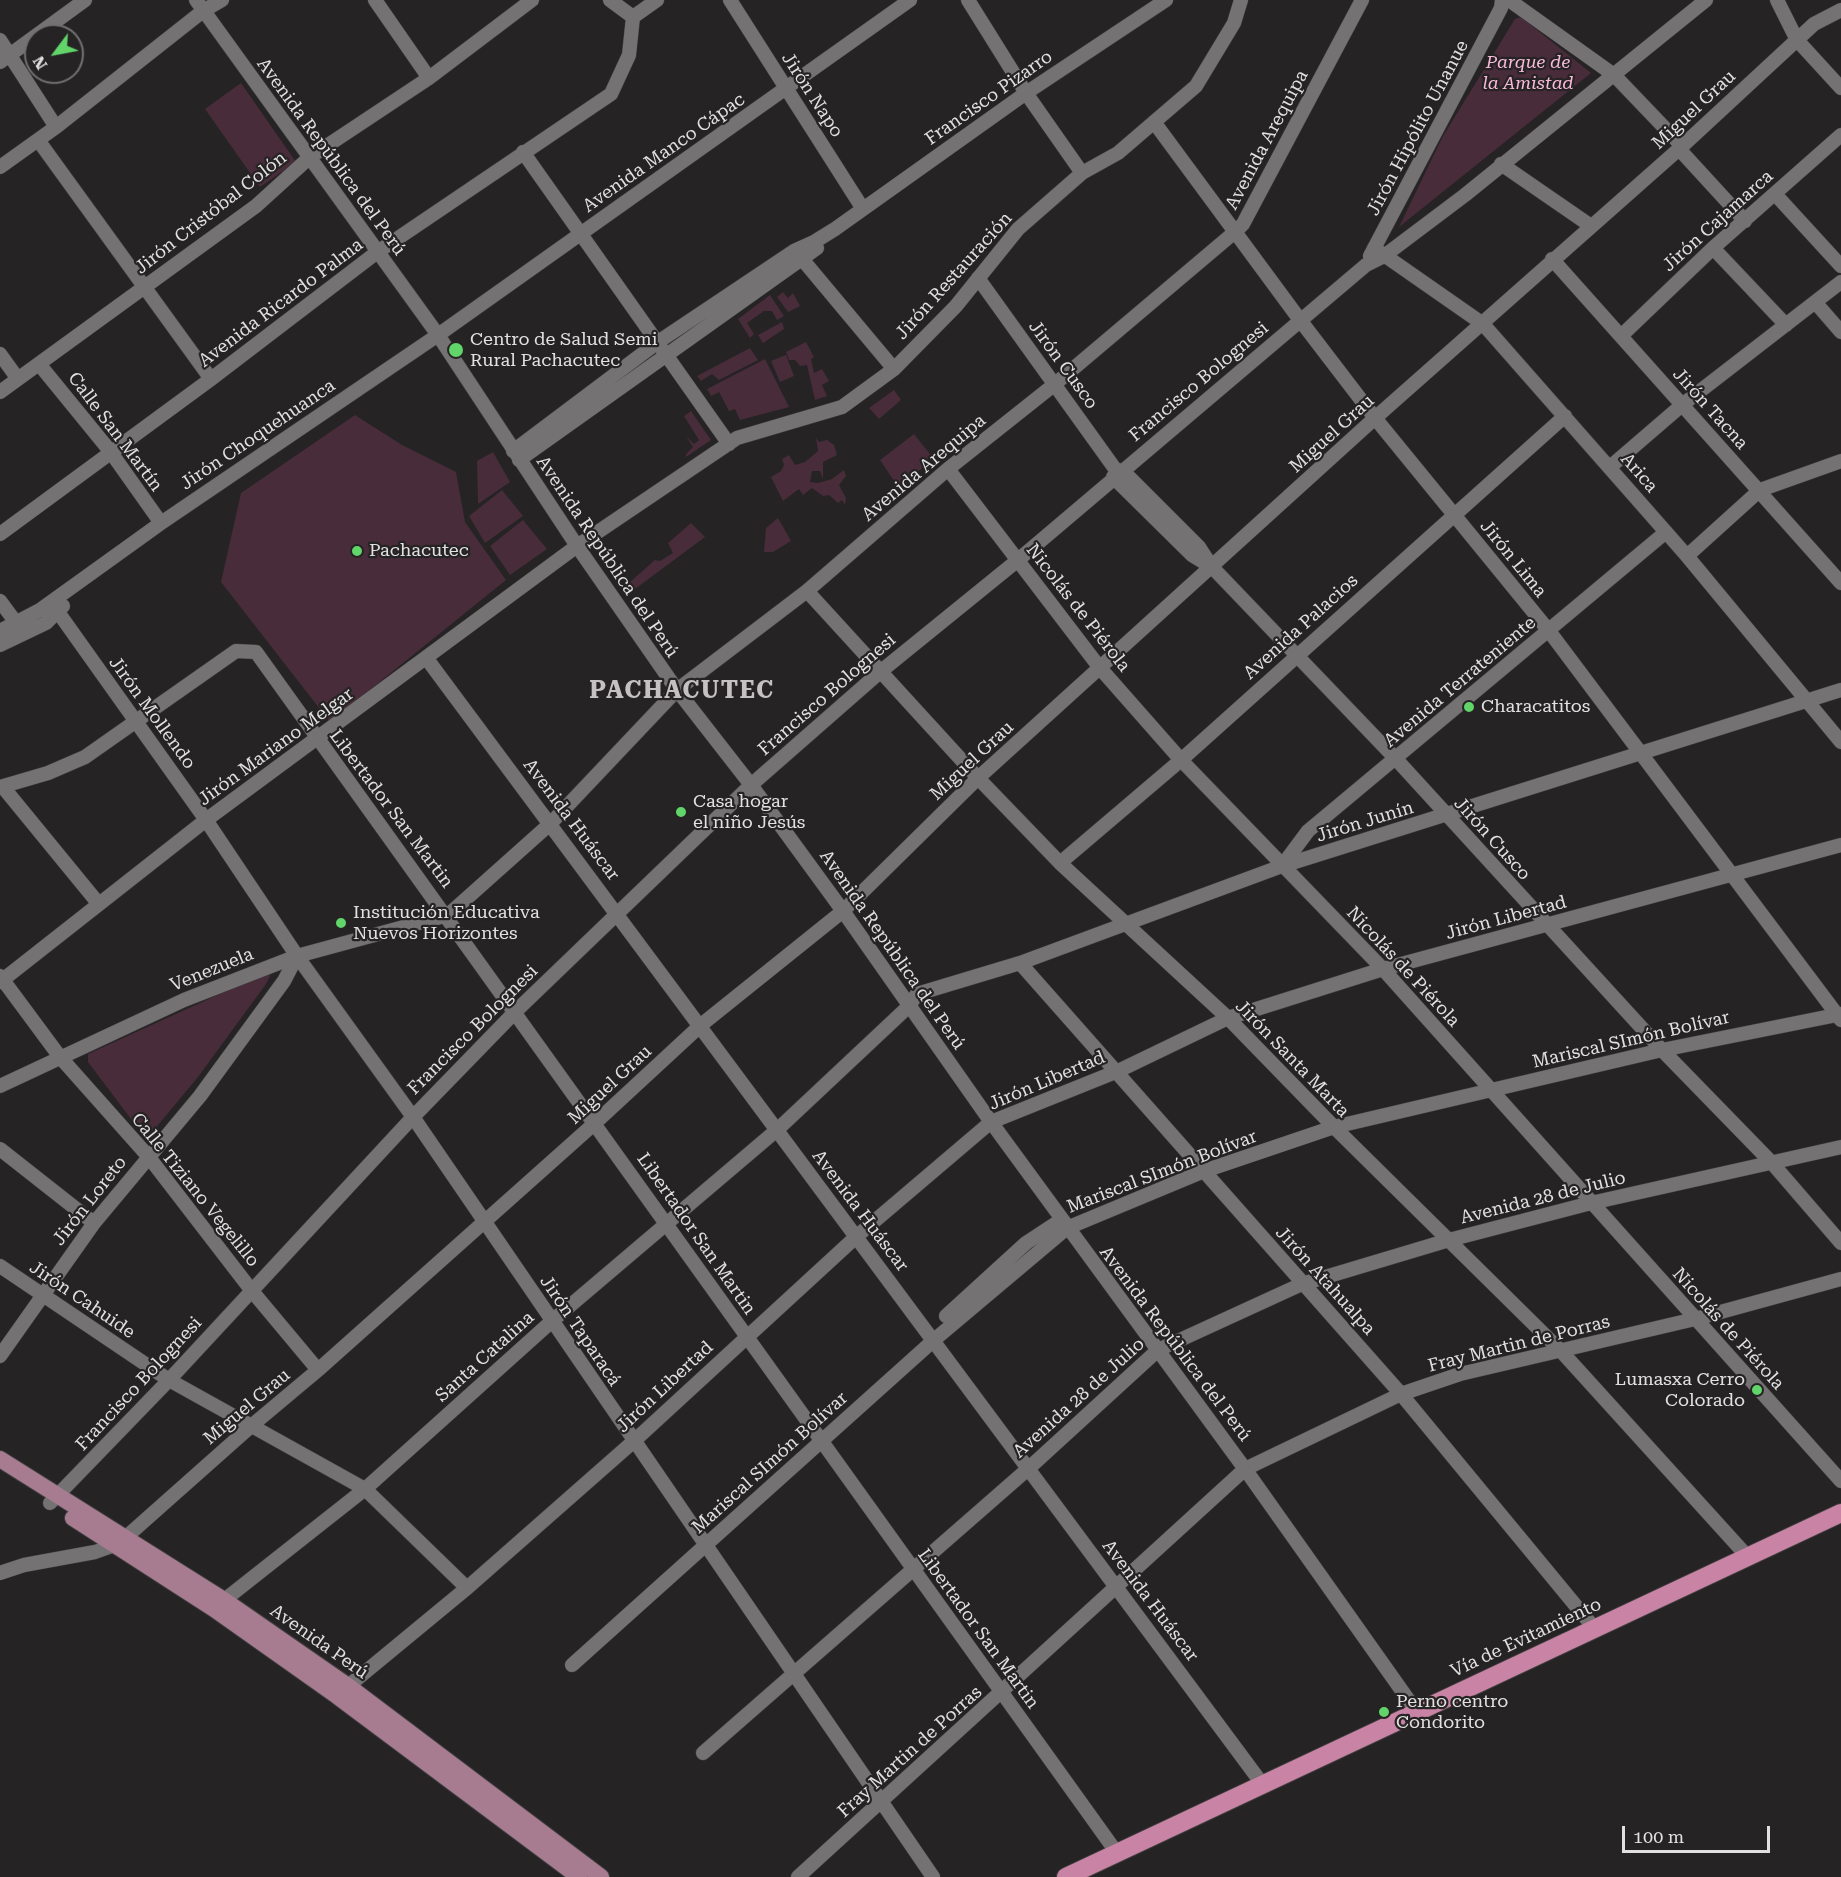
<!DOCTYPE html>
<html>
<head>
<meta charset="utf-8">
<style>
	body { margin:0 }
	#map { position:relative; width:1841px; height:1877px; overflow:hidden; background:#252324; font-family:"Roboto Serif",serif }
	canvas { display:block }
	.north { position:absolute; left:24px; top:24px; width:60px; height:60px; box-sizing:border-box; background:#252324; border:2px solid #716f70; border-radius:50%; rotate:238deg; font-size:16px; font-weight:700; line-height:24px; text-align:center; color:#e2e0e1 }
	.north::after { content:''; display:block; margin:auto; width:21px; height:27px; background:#61d46a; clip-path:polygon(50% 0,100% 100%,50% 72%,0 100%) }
	.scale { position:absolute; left:1622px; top:1826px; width:148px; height:27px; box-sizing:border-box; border:3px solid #e2e0e1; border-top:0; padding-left:8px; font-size:18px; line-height:21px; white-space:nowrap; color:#e2e0e1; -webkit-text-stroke:4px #252324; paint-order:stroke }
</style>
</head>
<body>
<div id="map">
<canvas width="1841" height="1877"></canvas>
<div class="north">N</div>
<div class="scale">100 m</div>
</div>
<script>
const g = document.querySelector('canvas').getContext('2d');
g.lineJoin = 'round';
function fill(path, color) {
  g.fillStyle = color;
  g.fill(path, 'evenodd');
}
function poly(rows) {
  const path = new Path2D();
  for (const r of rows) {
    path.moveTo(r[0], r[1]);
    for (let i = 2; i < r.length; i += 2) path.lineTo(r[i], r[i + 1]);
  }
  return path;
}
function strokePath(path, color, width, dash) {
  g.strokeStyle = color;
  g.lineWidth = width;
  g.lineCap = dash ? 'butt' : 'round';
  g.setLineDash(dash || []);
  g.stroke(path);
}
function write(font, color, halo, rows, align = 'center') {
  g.font = font + ' "Roboto Serif",serif';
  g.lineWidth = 4.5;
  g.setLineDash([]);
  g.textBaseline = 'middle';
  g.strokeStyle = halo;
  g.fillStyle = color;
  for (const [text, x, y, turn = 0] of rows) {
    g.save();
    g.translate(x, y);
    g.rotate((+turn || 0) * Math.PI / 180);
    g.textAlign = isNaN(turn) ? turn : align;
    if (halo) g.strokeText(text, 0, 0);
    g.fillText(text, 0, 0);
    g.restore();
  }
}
fill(poly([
	[1521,17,1591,73,1399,227,1443,136,1515,19],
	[241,83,296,162,260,187,205,109],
	[783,292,788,298,793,293,800,306,788,312,777,297],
	[770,295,784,316,777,320,772,311,764,311,747,323,754,334,750,338,738,319],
	[782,322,784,329,763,343,758,335],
	[806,342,814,357,811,359,814,373,822,369,829,381,822,385,827,396,815,400,807,365,800,366,795,360,789,360,786,352],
	[750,348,758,360,719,380,712,374,701,381,697,376],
	[786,355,794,376,780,382,771,361],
	[765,359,789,407,740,420,735,409,729,411,719,392,711,396,707,389],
	[894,390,901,400,879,419,869,408],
	[691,411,711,440,686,457,686,454,693,447,686,436,694,444,699,440,684,416],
	[355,415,402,445,456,472,465,522,506,580,330,722,221,582,241,493],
	[914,434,934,459,898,487,880,460],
	[816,438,819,442,827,440,834,445,837,455,823,462,823,479,820,471,812,471,810,482,818,483,832,479,844,470,846,476,839,485,846,498,845,505,842,500,838,503,829,495,823,496,812,488,803,495,799,489,783,501,771,477,781,471,784,465,782,459,789,455,795,465,805,462,818,451],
	[493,452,510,482,478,504,477,461],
	[502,490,523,516,485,543,469,516],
	[778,518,791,541,773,552,764,552,766,528],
	[523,520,547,549,510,575,490,546],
	[691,523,705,537,635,589,630,582,655,560,660,561,673,553,668,543],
	[268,972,270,976,266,984,198,1077,149,1136,140,1131,88,1062,88,1054]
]), '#482c39');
const minor = poly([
	[196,0,438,335,577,546,677,690,751,785,843,911,991,1122,1245,1469,1417,1712],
	[375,0,429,78],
	[610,0,633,17],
	[730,0,863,209],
	[968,0,1026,93,1082,173],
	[1509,0,1614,75,1682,146],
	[1777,0,1797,40,1841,88],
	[633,17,657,0],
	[0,40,56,127],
	[0,62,85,0],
	[1154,122,1300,320,1375,418,1549,631,1841,1020],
	[38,140,211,379],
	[1679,149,1745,221],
	[523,152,729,444],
	[1501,164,1591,226],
	[0,167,56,127,203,11,222,0],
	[1775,194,1841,266],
	[1374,248,1483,324,1687,556,1841,742],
	[1713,248,1786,325],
	[797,253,894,369],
	[1370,256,1501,8,1502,0],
	[1552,259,1841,583],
	[978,278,1118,473],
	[1815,302,1841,332],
	[1621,336,1713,248,1841,135],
	[0,354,18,379],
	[39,364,110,451,161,523],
	[0,392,256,206,310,157,429,78,532,0],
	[513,451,658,342,794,251,814,242,835,229,1026,93,1166,0],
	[519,460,817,248],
	[1610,467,1682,405,1841,282],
	[948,469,1100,668,1181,760,1383,969,1841,1481],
	[1122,470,1199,547,1212,567,1396,759,1662,1050,1772,1163,1841,1243],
	[1113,477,1192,555,1210,566],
	[0,534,211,379,376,253,611,94,629,55,633,17],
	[1687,556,1760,490,1841,461],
	[807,591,978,778,1060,863,1228,1018,1334,1127,1561,1351,1747,1556],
	[0,601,17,624],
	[58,612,206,820,297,956,413,1117,933,1877],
	[0,631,40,610,161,523,438,335,910,0],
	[0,645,46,623,63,606],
	[427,659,1263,1785],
	[0,787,48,773,85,757,236,651,256,652,1117,1853],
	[3,787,98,903],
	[1060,863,1181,760,1565,416],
	[1282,866,1308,831,1666,532],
	[1020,963,1401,1394,1595,1629],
	[0,976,60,1057,148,1156,252,1291,318,1370],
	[0,982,206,820,577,546,737,438,842,407,894,369,956,306,1018,229,1082,173,1118,153,1196,86,1234,23,1241,0],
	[0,1086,184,1000,297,956,448,915,551,823,677,690,807,591,948,469,1055,384,1236,231,1243,224,1362,0],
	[0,1149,94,1223],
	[0,1266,169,1380,365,1489,467,1588],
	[946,1316,1026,1243,1061,1220],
	[0,1356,94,1223,200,1096,284,981,297,956],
	[50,1503,169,1380,413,1117,516,1011,751,785,880,672,1018,560,1366,265,1384,256,1465,195,1706,0],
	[0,1573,24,1565,95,1552,115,1545,125,1538,250,1427,318,1370,595,1123,701,1025,843,911,978,778,1375,418,1679,149,1814,24,1841,10],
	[218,1605,365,1489,552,1321,778,1129,909,1006,917,994,1020,963,1282,866,1841,690],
	[572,1665,934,1340,1067,1228,1204,1171,1334,1127,1662,1050,1841,1014],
	[341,1692,467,1588,634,1441,857,1236,991,1122,1118,1071,1228,1018,1383,969,1841,845],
	[703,1753,1029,1468,1158,1350,1302,1284,1449,1240,1591,1203,1841,1147],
	[798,1877,1245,1469,1401,1394,1460,1374,1695,1319,1841,1279]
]);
const major = poly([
	[0,1459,224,1600,348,1686,601,1877],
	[73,1518,214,1609,337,1696,579,1877]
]);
const highway = poly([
	[1066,1877,1841,1513]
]);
strokePath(minor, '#413f40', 15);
strokePath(major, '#413f40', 18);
strokePath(highway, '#413f40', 20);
strokePath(minor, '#757273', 14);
strokePath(major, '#a77c90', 16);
strokePath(highway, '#c983a4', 18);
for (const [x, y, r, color] of [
	[456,350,8,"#61d46a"],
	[357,551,6,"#61d46a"],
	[1469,707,6,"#61d46a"],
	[681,812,6,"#61d46a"],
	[341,923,6,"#61d46a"],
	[1757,1390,6,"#61d46a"],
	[1384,1712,6,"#61d46a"]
]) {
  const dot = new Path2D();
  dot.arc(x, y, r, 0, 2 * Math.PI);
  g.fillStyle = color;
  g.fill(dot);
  strokePath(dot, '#252324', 2);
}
write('italic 18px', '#fabad7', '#252324', [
	["Parque de",1528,63],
	["la Amistad",1528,84]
]);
write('18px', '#e2e0e1', '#252324', [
	["Jirón Napo",812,95,57],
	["Francisco Pizarro",989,98,-35],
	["Miguel Grau",1694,110,-43],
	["Jirón Hipólito Unanue",1418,128,-62],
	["Avenida Arequipa",1267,140,-62],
	["Avenida Manco Cápac",664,153,-35],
	["Avenida República del Perú",331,157,54],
	["Jirón Cristóbal Colón",211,213,-38],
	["Jirón Cajamarca",1718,221,-42],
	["Jirón Restauración",954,276,-48],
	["Avenida Ricardo Palma",281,303,-37],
	["Jirón Cusco",1063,365,54],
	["Francisco Bolognesi",1199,382,-40],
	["Jirón Tacna",1710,409,48],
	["Calle San Martín",115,432,53],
	["Miguel Grau",1332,434,-42],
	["Jirón Choquehuanca",258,435,-34],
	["Avenida Arequipa",924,468,-40],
	["Arica",1639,473,49],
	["Avenida República del Perú",607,557,56],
	["Jirón Lima",1513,559,51],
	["Nicolás de Piérola",1078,608,52],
	["Avenida Palacios",1301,627,-42],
	["Avenida Terrateniente",1460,682,-40],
	["Francisco Bolognesi",827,695,-41],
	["Jirón Mollendo",152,713,54],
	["Jirón Mariano Melgar",276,747,-36],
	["Miguel Grau",972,761,-43],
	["Libertador San Martin",391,809,53],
	["Avenida Huáscar",571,820,53],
	["Jirón Junín",1365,822,-17],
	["Jirón Cusco",1492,839,48],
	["Jirón Libertad",1506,918,-15],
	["Avenida República del Perú",892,950,55],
	["Nicolás de Piérola",1403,967,47],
	["Venezuela",212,970,-22],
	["Francisco Bolognesi",473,1030,-45],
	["Mariscal SImón Bolívar",1631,1040,-13],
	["Jirón Santa Marta",1292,1059,46],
	["Jirón Libertad",1047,1081,-23],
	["Miguel Grau",610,1085,-43],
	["Mariscal SImón Bolívar",1162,1172,-21],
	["Calle Tiziano Vegelillo",195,1190,51],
	["Avenida 28 de Julio",1543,1198,-14],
	["Jirón Loreto",90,1201,-52],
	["Avenida Huáscar",860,1211,53],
	["Libertador San Martin",696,1234,55],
	["Jirón Atahualpa",1325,1281,48],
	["Jirón Cahuide",82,1300,34],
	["Nicolás de Piérola",1728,1329,48],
	["Jirón Taparacá",580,1331,56],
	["Avenida República del Perú",1175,1344,53],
	["Fray Martin de Porras",1519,1344,-14],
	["Santa Catalina",485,1357,-42],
	["Francisco Bolognesi",139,1384,-47],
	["Jirón Libertad",665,1387,-43],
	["Avenida 28 de Julio",1079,1398,-42],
	["Miguel Grau",247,1407,-40],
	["Mariscal SImón Bolívar",770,1463,-42],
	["Avenida Huáscar",1150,1601,53],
	["Libertador San Martin",978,1629,54],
	["Vía de Evitamiento",1526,1638,-25],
	["Avenida Perú",319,1642,35],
	["Fray Martin de Porras",910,1752,-42]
]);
write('18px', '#e2e0e1', '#252324', [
	["Centro de Salud Semi",470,340],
	["Rural Pachacutec",470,361],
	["Pachacutec",369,551],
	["Characatitos",1481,707],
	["Casa hogar",693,802],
	["el niño Jesús",693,823],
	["Institución Educativa",353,913],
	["Nuevos Horizontes",353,934],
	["Lumasxa Cerro",1745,1380,"right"],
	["Colorado",1745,1401,"right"],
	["Perno centro",1396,1702],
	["Condorito",1396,1723]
], 'left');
g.letterSpacing = '1.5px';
write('bold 24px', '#c5c1c3', '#252324', [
	["PACHACUTEC",682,691]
]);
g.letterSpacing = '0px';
</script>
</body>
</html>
